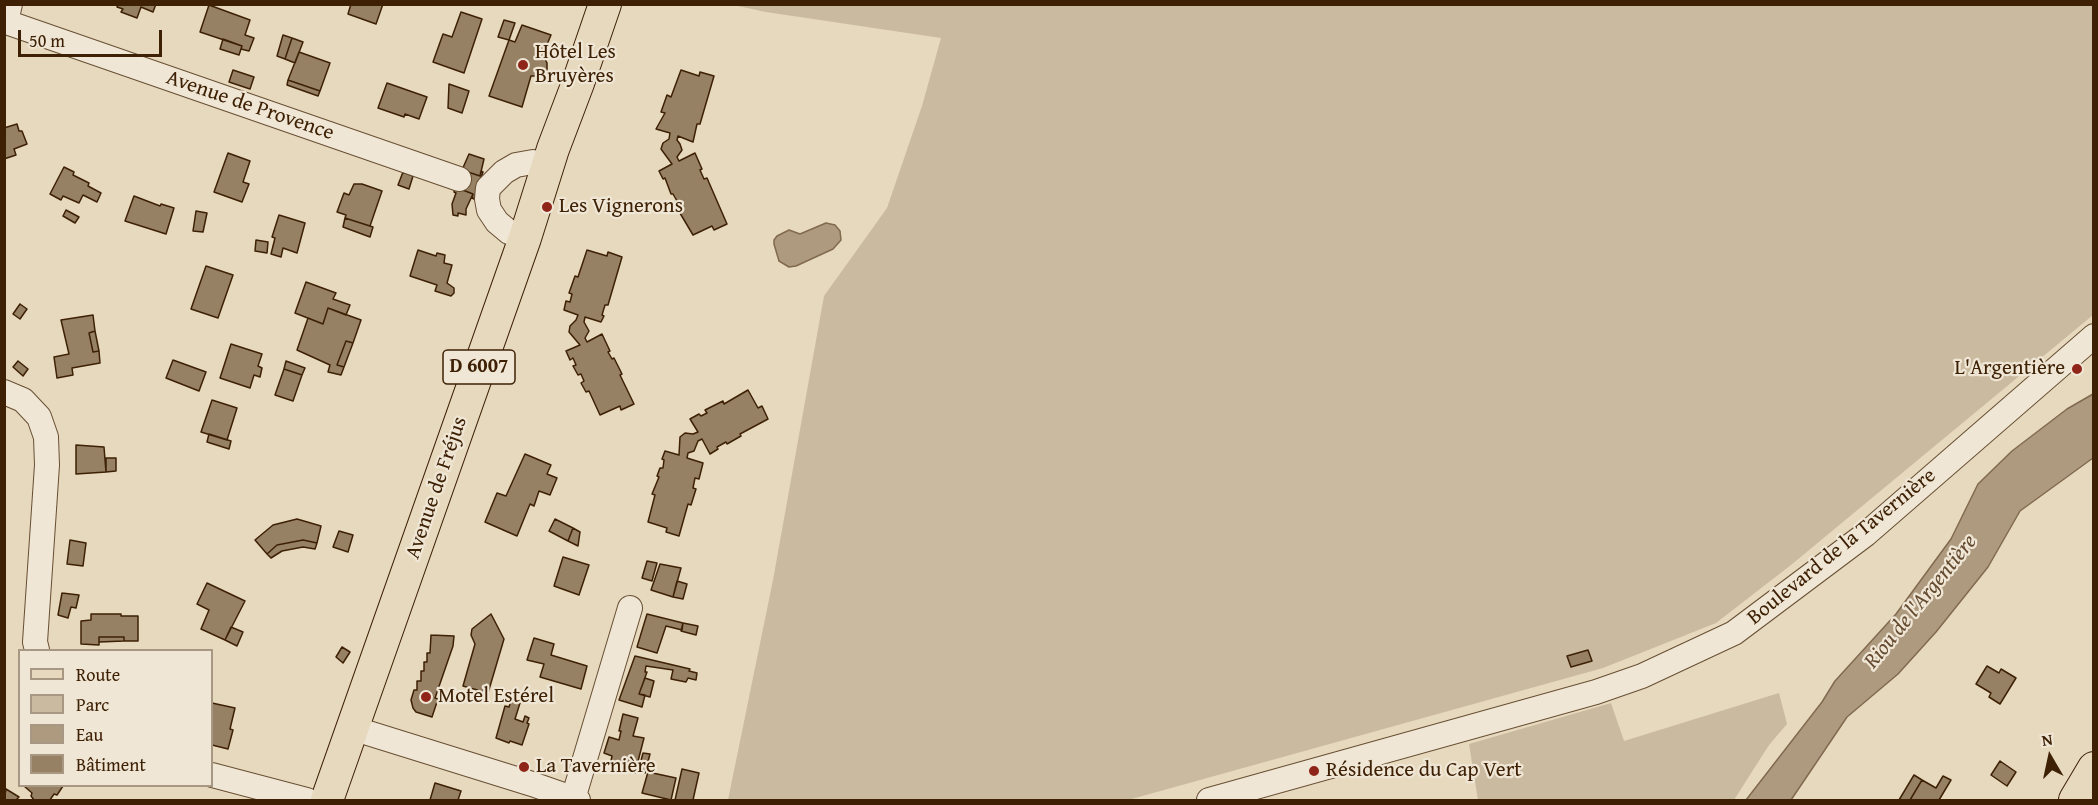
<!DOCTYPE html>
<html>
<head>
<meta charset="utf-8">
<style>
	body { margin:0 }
	#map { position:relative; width:2098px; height:805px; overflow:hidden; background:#e7d9be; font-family:"Gentium Book Plus",serif }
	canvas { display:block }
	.frame { position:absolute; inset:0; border:6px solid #3e2105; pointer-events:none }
	.legend { position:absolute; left:18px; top:649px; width:195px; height:138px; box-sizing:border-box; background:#efe6d5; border:2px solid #a89782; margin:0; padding:8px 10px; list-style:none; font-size:18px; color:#3e2105 }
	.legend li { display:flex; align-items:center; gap:12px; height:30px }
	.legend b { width:30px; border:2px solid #a89782 }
	.north { position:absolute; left:2020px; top:727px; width:60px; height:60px; -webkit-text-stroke:4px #efe6d5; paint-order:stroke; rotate:351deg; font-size:16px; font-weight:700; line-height:24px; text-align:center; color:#3e2105 }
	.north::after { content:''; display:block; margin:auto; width:21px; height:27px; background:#3e2105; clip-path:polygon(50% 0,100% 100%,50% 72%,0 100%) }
	.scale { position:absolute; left:18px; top:30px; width:144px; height:27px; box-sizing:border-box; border:3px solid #3e2105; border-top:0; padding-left:8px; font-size:18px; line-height:21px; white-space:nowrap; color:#3e2105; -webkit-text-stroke:4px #efe6d5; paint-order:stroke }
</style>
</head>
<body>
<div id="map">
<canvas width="2098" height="805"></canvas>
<div class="frame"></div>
<ul class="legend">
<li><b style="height:8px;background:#e7d9be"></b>Route</li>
<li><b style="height:16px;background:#caba9f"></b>Parc</li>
<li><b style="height:16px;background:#ae9a7f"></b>Eau</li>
<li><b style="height:16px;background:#968165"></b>Bâtiment</li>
</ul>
<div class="north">N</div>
<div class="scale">50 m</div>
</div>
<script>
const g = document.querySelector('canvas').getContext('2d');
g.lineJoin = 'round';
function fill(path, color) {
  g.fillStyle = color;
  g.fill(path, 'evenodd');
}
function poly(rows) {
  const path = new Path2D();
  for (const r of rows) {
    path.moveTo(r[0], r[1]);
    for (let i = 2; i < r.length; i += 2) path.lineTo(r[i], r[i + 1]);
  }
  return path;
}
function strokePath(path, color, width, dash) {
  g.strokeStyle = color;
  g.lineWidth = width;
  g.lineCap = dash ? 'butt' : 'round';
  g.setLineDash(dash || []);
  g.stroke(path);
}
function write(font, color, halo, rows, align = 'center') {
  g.font = font + ' "Gentium Book Plus",serif';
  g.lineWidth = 4.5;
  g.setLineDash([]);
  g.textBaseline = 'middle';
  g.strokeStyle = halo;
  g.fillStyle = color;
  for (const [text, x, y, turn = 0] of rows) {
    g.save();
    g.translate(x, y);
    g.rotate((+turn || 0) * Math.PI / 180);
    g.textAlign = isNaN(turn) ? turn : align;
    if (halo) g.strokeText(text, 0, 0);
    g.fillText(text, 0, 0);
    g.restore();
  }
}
fill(poly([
	[733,5,2093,5,2093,315,1791,565,1716,623,1603,668,1128,800,728,800,773,580,824,296,887,208,922,106,941,38,766,12],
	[1779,693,1787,724,1769,745,1734,800,1478,800,1469,744,1611,703,1624,741]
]), '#caba9f');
const water = poly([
	[826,223,835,225,840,231,841,240,833,249,796,266,789,267,779,261,774,244,774,240,777,236,789,230,800,234,826,223],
	[2093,394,2093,458,2020,511,1988,567,1936,632,1898,674,1847,717,1791,800,1746,800,1822,702,1835,681,1896,614,1951,539,1978,484,2012,451,2067,409,2093,394]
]);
fill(water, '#ae9a7f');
strokePath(water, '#816a4e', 1.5);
const building = poly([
	[118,4,156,4,153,12,141,7,137,18,121,12,123,9,117,7,118,4],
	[351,4,383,4,376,24,348,14,351,4],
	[209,5,250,20,245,35,254,38,249,51,241,49,242,46,200,32,209,5],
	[461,12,482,19,464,73,433,62,443,34,452,37,461,12],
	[504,20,515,23,509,40,498,37,504,20],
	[522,25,551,35,543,54,545,55,544,57,547,63,547,70,542,76,531,76,522,107,489,96,509,40,515,42,522,25],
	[283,35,292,38,285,59,277,56,283,35],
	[292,38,303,42,295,63,285,59,292,38],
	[223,39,242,46,239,55,220,49,223,39],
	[299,52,330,63,320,91,288,80,299,52],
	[233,70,254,77,250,89,229,82,233,70],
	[681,70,699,76,700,72,714,76,700,124,697,124,693,142,678,136,677,140,680,144,682,150,677,157,679,161,695,153,702,169,700,170,704,179,707,178,727,224,714,230,712,226,693,235,674,203,677,201,673,194,671,194,665,178,663,179,659,171,672,164,661,149,663,143,669,139,670,133,656,129,665,113,661,112,667,95,671,97,681,70],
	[288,80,320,91,318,96,287,85,288,80],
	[387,83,427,97,419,119,405,114,404,117,378,108,387,83],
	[449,84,469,91,462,113,448,108,449,84],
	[17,124,19,131,22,131,27,144,14,149,16,155,4,159,4,128,17,124],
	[228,153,250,161,243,182,249,184,242,202,214,192,228,153],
	[469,154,484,159,480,176,462,170,469,154],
	[64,167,74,172,73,175,89,183,88,186,101,193,97,202,83,195,79,203,63,196,61,200,50,194,64,167],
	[462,170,480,176,481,171,483,172,474,199,472,198,473,194,455,187,462,170],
	[403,172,413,176,409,189,398,185,403,172],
	[354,184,362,184,382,191,370,226,345,218,346,215,337,212,344,193,349,195,354,184],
	[455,187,473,194,466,209,466,215,458,213,458,216,453,215,452,204,456,193,454,192,455,187],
	[134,196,160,206,161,204,174,208,166,234,125,221,134,196],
	[66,210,79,217,75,223,63,216,66,210],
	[196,211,207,213,203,232,193,231,196,211],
	[279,215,305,223,297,253,283,248,281,257,271,254,275,238,272,237,279,215],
	[345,218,373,227,370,237,343,227,345,218],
	[256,240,268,242,267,253,255,251,256,240],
	[418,250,436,256,437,253,445,255,444,263,452,265,447,283,454,288,454,293,451,296,435,291,437,285,410,276,418,250],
	[587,250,607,256,608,252,622,257,608,305,605,305,602,315,604,316,601,322,585,317,584,322,589,331,585,338,587,342,602,334,610,351,608,352,612,359,614,358,622,374,620,375,634,404,621,410,620,406,600,415,589,391,586,392,581,383,584,381,581,374,578,375,573,366,576,365,573,358,570,360,566,351,580,345,569,332,570,326,576,320,578,315,564,310,566,301,570,302,572,294,569,293,575,276,578,277,587,250],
	[206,266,233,275,218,318,191,309,206,266],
	[306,282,336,293,333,299,350,305,346,315,328,308,323,324,295,313,306,282],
	[20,304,27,309,20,319,13,314,20,304],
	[328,308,361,320,353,343,346,341,337,365,344,367,341,375,328,372,330,365,297,350,308,318,323,324,328,308],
	[93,315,95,331,89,333,93,352,99,351,100,363,72,368,73,375,57,378,54,357,69,354,61,320,93,315],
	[95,331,99,351,93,352,89,333,95,331],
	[346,341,353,343,344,367,337,365,346,341],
	[231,344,262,354,258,366,262,368,260,377,254,375,250,388,220,378,231,344],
	[173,360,206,372,199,391,166,378,173,360],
	[18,361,28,369,23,376,13,367,18,361],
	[286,361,305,368,302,375,284,369,286,361],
	[284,369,302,375,293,401,275,395,284,369],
	[748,390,758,408,762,406,768,419,740,434,741,436,727,444,726,442,717,447,718,449,710,454,702,439,698,441,694,451,688,453,687,458,703,463,699,479,695,478,693,488,696,489,691,505,688,504,679,536,666,532,667,528,648,522,655,495,652,494,659,477,657,476,660,468,663,468,664,460,662,459,665,451,679,455,680,437,685,433,693,434,698,432,690,419,699,414,701,416,707,413,705,410,723,401,724,404,748,390],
	[212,400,237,408,227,440,201,432,212,400],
	[209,434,231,441,229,449,207,442,209,434],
	[76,445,104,447,106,472,76,474,76,445],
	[525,454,551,465,547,474,557,478,550,495,539,491,534,506,530,504,517,536,485,522,497,493,506,496,525,454],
	[106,458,116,458,116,471,106,472,106,458],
	[297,519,321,526,317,543,303,540,277,545,267,554,255,540,273,525,297,519],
	[555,519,573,528,568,541,549,531,555,519],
	[573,528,580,532,578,546,568,541,573,528],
	[339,531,353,535,348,552,333,547,339,531],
	[70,540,86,543,83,566,67,564,70,540],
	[303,540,317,543,315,549,303,547,282,551,271,558,267,554,277,545,303,540],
	[563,557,589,565,579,595,554,586,563,557],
	[647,561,657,563,652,581,642,578,647,561],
	[660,564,681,568,673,597,651,590,660,564],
	[677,581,687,584,683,599,673,597,677,581],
	[207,583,245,601,225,640,201,629,209,610,197,604,207,583],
	[62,593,79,595,76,608,71,607,68,618,58,615,62,593],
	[91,614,121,614,121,616,138,616,138,641,124,641,124,637,99,637,99,645,81,644,81,621,91,620,91,614],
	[491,614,504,639,488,693,463,686,475,644,471,635,472,629,491,614],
	[647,614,683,623,682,630,666,626,657,653,637,647,647,614],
	[683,623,698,626,696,635,681,631,683,623],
	[231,627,243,632,237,646,225,640,231,627],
	[431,635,454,636,453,646,435,698,438,699,432,717,416,712,413,708,411,700,414,690,417,690,417,681,421,681,421,671,424,671,424,662,427,662,427,653,430,653,431,635],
	[99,637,124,637,124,641,99,642,99,637],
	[534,638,554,644,551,655,587,666,581,689,540,677,544,664,527,660,534,638],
	[342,647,350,652,343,663,336,657,342,647],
	[1588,650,1592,661,1571,667,1567,656,1588,650],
	[635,656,690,669,689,671,697,673,696,680,688,678,686,682,671,679,673,670,646,666,645,672,647,672,639,694,645,695,642,707,619,700,635,656],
	[1987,666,1999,673,2001,669,2016,678,2000,704,1989,697,1991,693,1976,684,1987,666],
	[645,678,654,681,650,697,639,694,645,678],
	[511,700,520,703,515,719,523,722,525,716,529,718,527,723,529,724,522,745,510,741,509,743,496,738,505,706,509,707,511,700],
	[212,703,235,708,230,729,233,730,228,749,212,745,212,703],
	[623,714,638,718,633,736,644,738,635,773,619,769,621,764,611,761,612,756,604,753,609,737,619,740,621,731,619,731,623,714],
	[643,753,650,754,645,773,641,772,642,768,639,768,643,753],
	[2000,761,2016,772,2007,786,1991,775,2000,761],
	[682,769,699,773,693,800,675,800,682,769],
	[648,772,676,778,671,800,642,793,648,772],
	[1914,775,1922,780,1910,800,1899,800,1914,775],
	[1943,776,1951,780,1939,800,1910,800,1922,780,1936,788,1943,776],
	[435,783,461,791,458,800,430,800,435,783],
	[24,786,63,786,57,795,54,794,50,800,34,800,31,796,32,793,24,786],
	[6,789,19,797,16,800,4,800,6,789]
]);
fill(building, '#968165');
strokePath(building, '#3e2105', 1.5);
const minor = poly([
	[10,4,6,22,459,179],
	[525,238,509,232,497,222,489,210,487,199,488,188,504,172,516,165,533,162,548,166],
	[4,392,23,400,39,417,46,437,47,465,35,642,37,650],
	[352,728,532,784,578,800],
	[212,775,307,800],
	[573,799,630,608],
	[1209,800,1596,692,1642,676,1734,633,1866,534,2094,336]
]);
const major = poly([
	[327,800,525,238,553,149,578,83,605,4],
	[2075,800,2094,768]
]);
strokePath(minor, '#684f33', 26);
strokePath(major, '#3e2105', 34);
strokePath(minor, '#efe6d5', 24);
strokePath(major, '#e7d9be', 32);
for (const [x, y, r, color] of [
	[523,65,6,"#8f2418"],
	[547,207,6,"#8f2418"],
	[2077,369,6,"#8f2418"],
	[426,697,6,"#8f2418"],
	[524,767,6,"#8f2418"],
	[1314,771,6,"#8f2418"]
]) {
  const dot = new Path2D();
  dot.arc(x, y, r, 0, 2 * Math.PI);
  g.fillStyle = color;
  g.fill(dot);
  strokePath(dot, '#efe6d5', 2);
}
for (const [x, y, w] of [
	[479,367,72]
]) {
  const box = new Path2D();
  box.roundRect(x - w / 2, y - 17, w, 34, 4.5);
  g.fillStyle = '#efe6d5';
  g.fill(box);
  strokePath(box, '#3e2105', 1.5);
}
write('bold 20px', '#3e2105', null, [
	["D 6007",479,367]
]);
write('21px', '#3e2105', '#efe6d5', [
	["Hôtel Les",535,53],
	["Bruyères",535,77],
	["Les Vignerons",559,207],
	["L'Argentière",2065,369,"right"],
	["Motel Estérel",438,697],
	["La Tavernière",536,767],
	["Résidence du Cap Vert",1326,771]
], 'left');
write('21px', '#3e2105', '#efe6d5', [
	["Avenue de Provence",250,106,19],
	["Avenue de Fréjus",437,488,-71],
	["Boulevard de la Tavernière",1842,547,-39]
]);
write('italic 22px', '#654b30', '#efe6d5', [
	["Riou de l'Argentière",1921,602,-51]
]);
</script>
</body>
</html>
